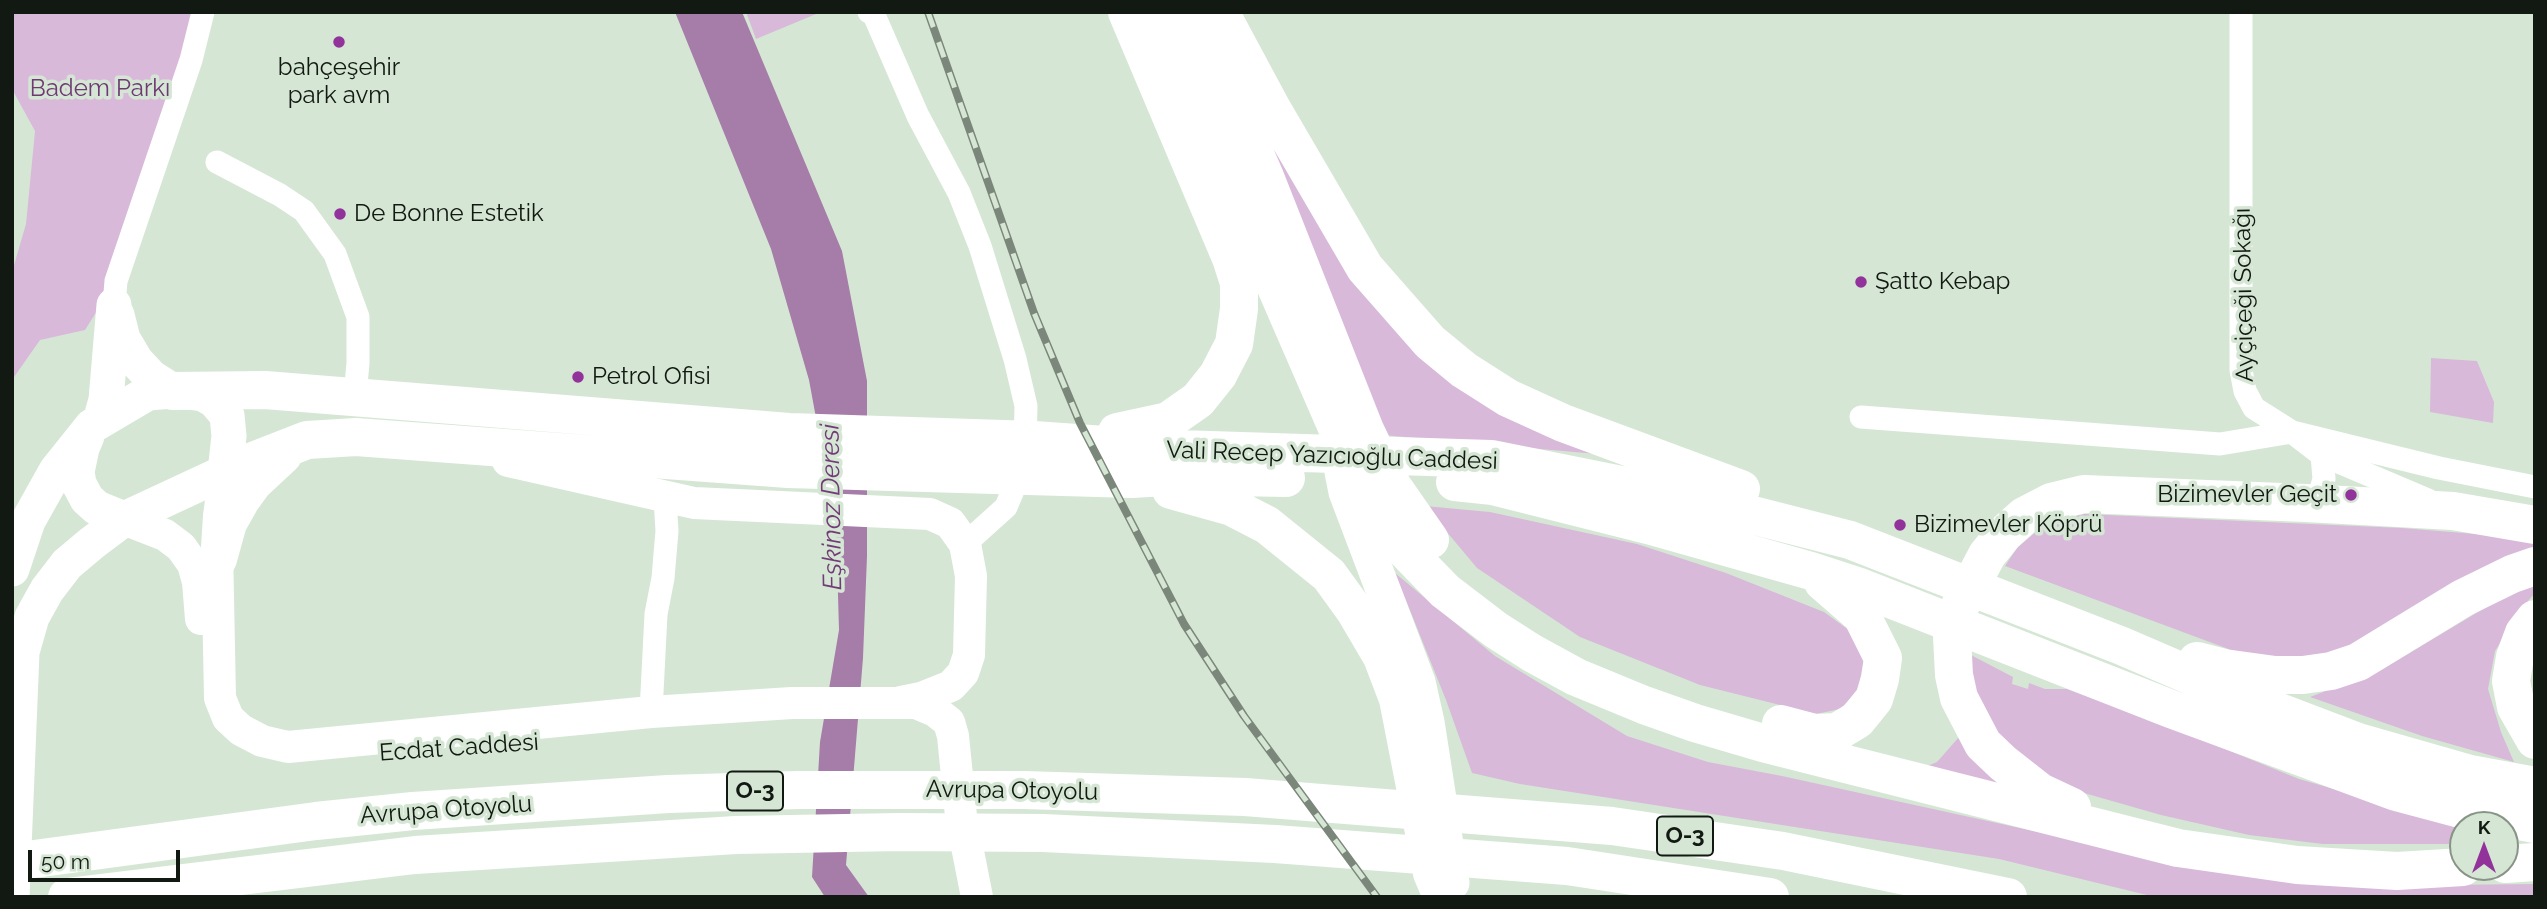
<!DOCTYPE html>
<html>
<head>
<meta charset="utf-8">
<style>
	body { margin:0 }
	#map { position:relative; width:2547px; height:909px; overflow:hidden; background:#d5e7d4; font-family:Raleway,sans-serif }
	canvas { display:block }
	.frame { position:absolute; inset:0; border:14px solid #121812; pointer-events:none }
	.north { position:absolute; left:2449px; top:811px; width:70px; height:70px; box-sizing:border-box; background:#d5e7d4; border:2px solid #879486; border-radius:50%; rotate:0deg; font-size:19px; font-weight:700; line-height:28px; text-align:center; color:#121812 }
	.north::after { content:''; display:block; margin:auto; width:24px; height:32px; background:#92339b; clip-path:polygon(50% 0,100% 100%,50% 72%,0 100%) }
	.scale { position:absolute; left:28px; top:850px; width:152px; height:32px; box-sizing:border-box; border:4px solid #121812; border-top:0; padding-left:9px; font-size:21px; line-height:24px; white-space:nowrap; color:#121812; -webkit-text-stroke:5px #d5e7d4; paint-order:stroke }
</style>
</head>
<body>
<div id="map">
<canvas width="2547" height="909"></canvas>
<div class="frame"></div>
<div class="north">K</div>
<div class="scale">50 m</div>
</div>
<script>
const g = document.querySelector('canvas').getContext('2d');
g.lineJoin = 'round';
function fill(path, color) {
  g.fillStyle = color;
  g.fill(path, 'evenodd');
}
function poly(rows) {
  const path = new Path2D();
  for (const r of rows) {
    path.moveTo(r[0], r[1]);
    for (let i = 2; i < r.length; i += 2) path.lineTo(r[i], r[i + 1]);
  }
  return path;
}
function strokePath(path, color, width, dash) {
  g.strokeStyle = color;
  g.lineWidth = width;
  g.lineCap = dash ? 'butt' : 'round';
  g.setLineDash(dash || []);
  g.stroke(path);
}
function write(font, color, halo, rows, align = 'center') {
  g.font = font + ' Raleway,sans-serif';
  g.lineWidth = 7;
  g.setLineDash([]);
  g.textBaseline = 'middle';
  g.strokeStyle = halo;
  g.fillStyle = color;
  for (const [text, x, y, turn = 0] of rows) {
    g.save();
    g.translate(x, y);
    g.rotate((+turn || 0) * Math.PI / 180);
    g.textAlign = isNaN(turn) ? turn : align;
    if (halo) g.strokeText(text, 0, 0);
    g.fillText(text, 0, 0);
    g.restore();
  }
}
fill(poly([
	[12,12,203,12,116,281,85,330,40,340,12,380,12,272,26,224,35,131,12,89],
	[746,12,821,12,756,39],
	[1245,84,1336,254,1608,455,1383,435],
	[2431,358,2477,361,2494,402,2493,423,2430,412],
	[1425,506,1490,512,1637,544,1726,573,1824,612,1853,633,1864,659,1858,691,1840,709,1816,714,1700,685,1580,637,1477,568],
	[2084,514,2402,528,2501,536,2535,542,2535,547,2487,567,2357,643,2312,659,2250,657,2005,566,2017,548,2038,530,2058,520],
	[1395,573,1495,656,1627,736,1708,762,1782,776,2084,842,2336,886,2535,884,2535,897,2155,897,1999,859,1520,784,1472,773,1446,700],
	[2535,578,2535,593,2528,601,2495,651,2488,689,2501,732,2514,762,2422,736,2310,697,2381,670],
	[1971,655,2013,677,2012,684,2028,689,2029,683,2045,689,2067,689,2181,731,2299,779,2463,826,2463,844,2323,844,2249,835,2161,815,2056,785,2003,745,1973,687],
	[1959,737,2002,787,1925,767,1937,762]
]), '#d8b9da');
fill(poly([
	[675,12,742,12,842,251,867,381,867,556,863,658,846,865,869,897,825,897,812,877,820,742,839,630,836,526,809,380,771,249]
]), '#a67ca9');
strokePath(poly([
	[869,12,874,15,918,116,959,193,980,246,1015,359,1026,406,1025,447,1021,471,1006,507,965,544],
	[2241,12,2241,370,2245,391,2254,408,2292,432,2439,468,2535,487],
	[217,162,280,195,304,211,335,254,358,317,358,363,355,396],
	[114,305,116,281,191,60,203,12],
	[1861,417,2220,444,2292,432,2322,455,2428,500],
	[2306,503,2320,493,2324,479,2322,455],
	[651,712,656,614,663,578,667,531,665,498]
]), '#fff', 23);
strokePath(poly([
	[508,461,694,503,930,514,950,523,965,544,971,576,969,655,963,673,951,686,921,698,901,702],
	[225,472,219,516,217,547,220,698,228,718,241,730,262,741,288,747,651,712,792,703,916,703,935,711,949,722,953,736,961,816,977,897],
	[124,519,165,535,181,547,193,564,198,582,201,619]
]), '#fff', 32);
strokePath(poly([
	[1159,12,1243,215,1342,443,1342,472,1346,492,1418,682,1427,722,1452,883],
	[117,315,123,339,136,361,151,377,173,391],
	[101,418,106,400,114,305],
	[87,436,82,448,77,472,79,484,87,499,97,508,124,519],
	[12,569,28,521,56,471,92,426,148,393,173,391],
	[12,897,22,652,32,617,47,590,67,564,92,543,124,519,225,472,229,436,227,415,215,401,203,394,181,391]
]), '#fff', 35);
strokePath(poly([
	[1194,12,1265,177,1365,430,1391,484,1430,540],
	[1220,12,1271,107,1365,268,1430,342,1464,370,1508,398,1563,423,1741,489],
	[173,391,265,390,789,432,1034,440,1147,448,1491,459,1686,498,1850,540,2122,646,2245,699,2358,742,2470,774,2535,786],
	[1117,432,1168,421,1198,400,1218,375,1234,344,1239,309,1239,283,1231,258,1127,12],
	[1342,443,1375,510,1407,552,1445,591,1496,630,1532,653,1576,677,1644,705,1695,723,1763,743,2178,848,2297,865,2397,871,2463,867],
	[225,472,307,440,356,437,788,469,1132,479,1180,476,1286,478],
	[1455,482,1493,486,1648,525,1811,571,1857,586,2171,709,2396,792,2471,812,2535,824],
	[1171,490,1232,507,1267,525,1329,575,1355,611,1382,657,1398,699,1432,873,1442,897],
	[218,559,228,523,241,500,254,482,283,455],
	[2535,619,2524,633,2515,657,2511,681,2516,707,2535,740],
	[2197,661,2224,668,2275,675,2303,675,2331,671,2358,662,2463,598,2512,574,2535,566],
	[1781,724,1815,733,1837,732,1857,720,1874,699,1880,679,1883,658,1862,616,1823,582],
	[2072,807,2040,792,2003,763,1983,744,1959,698,1954,675,1952,636,1959,608,1987,555,2004,534,2024,516,2051,502,2084,494,2306,503,2453,511,2535,525],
	[12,862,316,821,413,811,668,794,798,790,1024,790,1245,797,1612,826,1783,851,2008,897],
	[2505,864,2535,862],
	[67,897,415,855,736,835,900,832,1043,833,1275,844,1567,866,1770,897]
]), '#fff', 38);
const rail = poly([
	[928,12,1034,313,1080,423,1184,624,1244,716,1377,897]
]);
strokePath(rail, '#7b877a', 8);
strokePath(rail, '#d5e7d4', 5, [16]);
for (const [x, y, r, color] of [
	[339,42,7,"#92339b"],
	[340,214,7,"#92339b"],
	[1861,282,7,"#92339b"],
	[578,377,7,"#92339b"],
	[2351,495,7,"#92339b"],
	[1900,525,7,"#92339b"]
]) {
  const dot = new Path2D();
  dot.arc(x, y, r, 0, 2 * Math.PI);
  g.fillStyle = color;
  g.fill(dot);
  strokePath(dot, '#d5e7d4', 2.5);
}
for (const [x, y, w] of [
	[755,791,56],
	[1685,836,56]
]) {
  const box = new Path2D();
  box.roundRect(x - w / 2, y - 19.5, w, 39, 5);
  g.fillStyle = '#d5e7d4';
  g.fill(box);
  strokePath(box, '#121812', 2);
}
write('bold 23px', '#121812', null, [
	["O-3",755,791],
	["O-3",1685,836]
]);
write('24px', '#121812', '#d5e7d4', [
	["bahçeşehir",339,68,"center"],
	["park avm",339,96,"center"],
	["De Bonne Estetik",354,214],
	["Şatto Kebap",1875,282],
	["Petrol Ofisi",592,377],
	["Bizimevler Geçit",2337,495,"right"],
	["Bizimevler Köprü",1914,525]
], 'left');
write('24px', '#6f3974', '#d5e7d4', [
	["Badem Parkı",100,89]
]);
write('24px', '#121812', '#d5e7d4', [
	["Ayçiçeği Sokağı",2244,295,-91],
	["Vali Recep Yazıcıoğlu Caddesi",1332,456,2],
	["Ecdat Caddesi",459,748,-4],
	["Avrupa Otoyolu",1012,791,1],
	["Avrupa Otoyolu",446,810,-4]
]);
write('italic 26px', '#723c77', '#d5e7d4', [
	["Eşkinoz Deresi",832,507,-91]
]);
</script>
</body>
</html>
